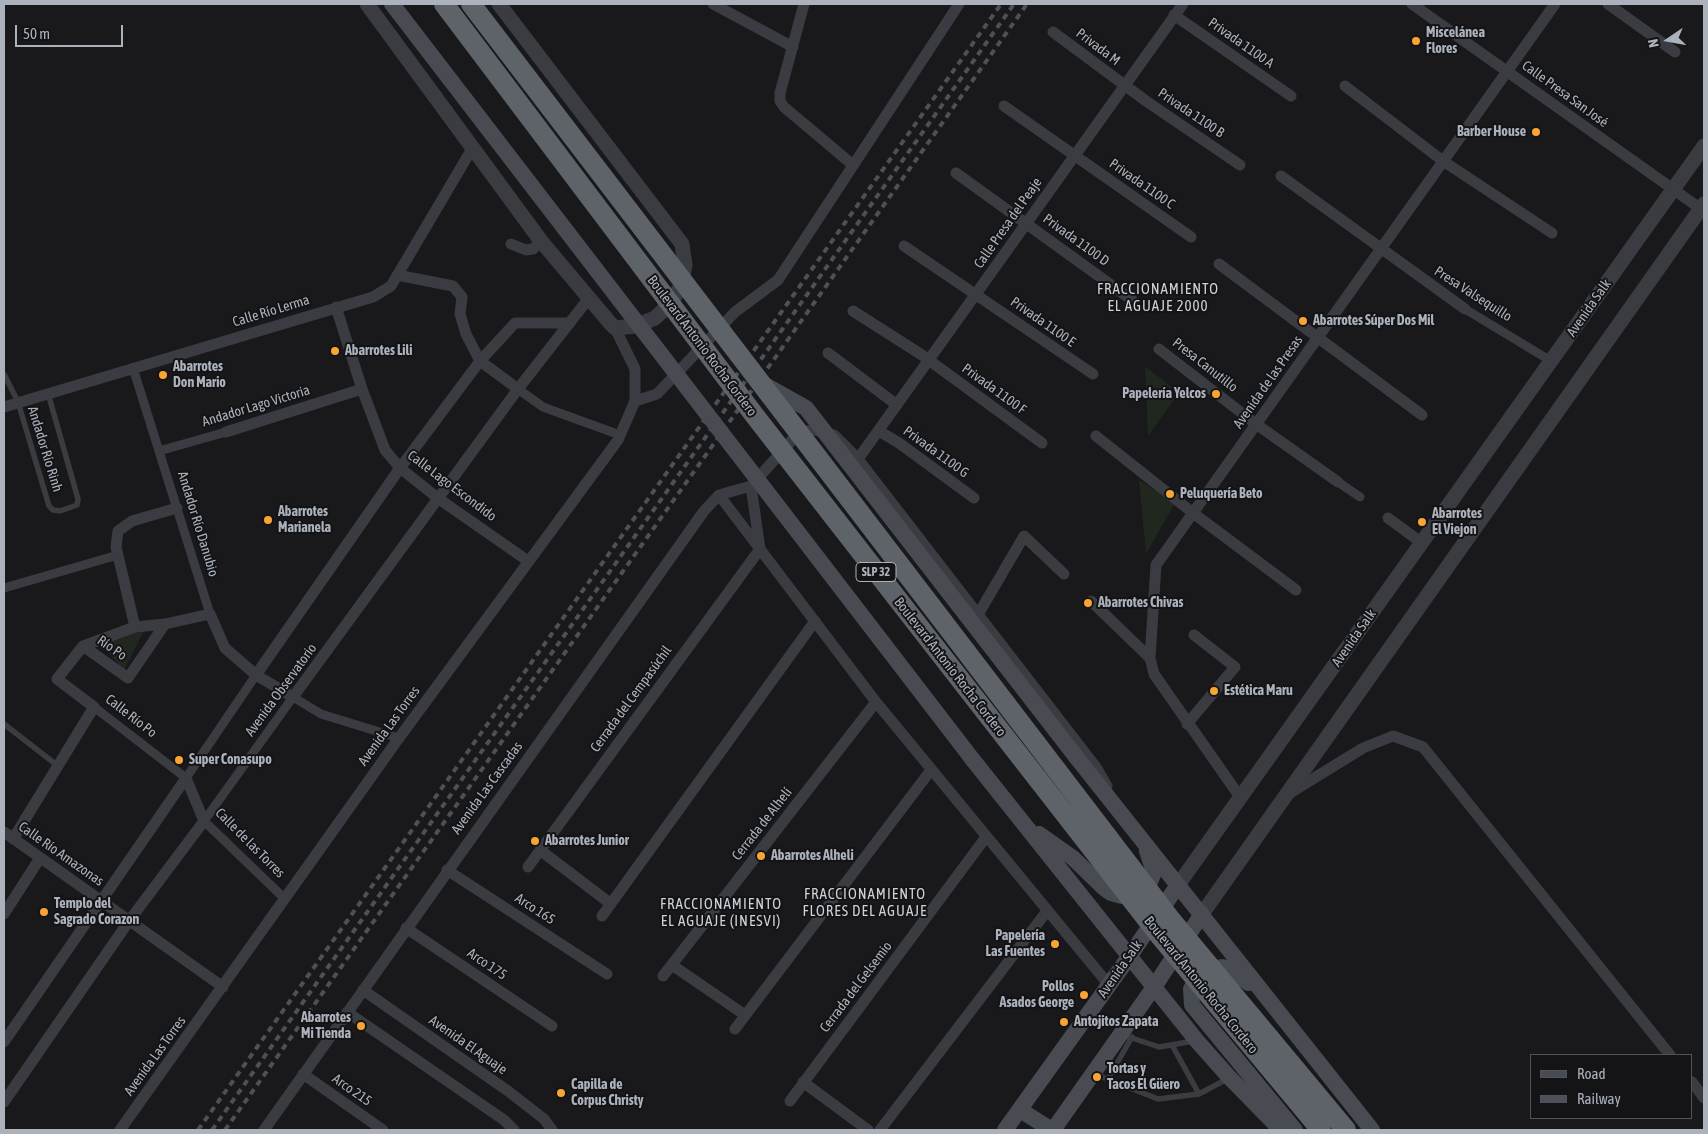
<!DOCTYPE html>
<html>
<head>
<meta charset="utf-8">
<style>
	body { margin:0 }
	#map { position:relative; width:1708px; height:1134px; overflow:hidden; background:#19191c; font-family:"Asap Condensed",sans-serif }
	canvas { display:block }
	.frame { position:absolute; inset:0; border:5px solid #abb2bc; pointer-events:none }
	.legend { position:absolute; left:1530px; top:1054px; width:162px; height:65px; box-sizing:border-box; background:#141417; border:1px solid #505359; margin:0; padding:6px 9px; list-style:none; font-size:15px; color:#abb2bc }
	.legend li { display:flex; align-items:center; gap:10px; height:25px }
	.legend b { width:25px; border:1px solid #505359 }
	.north { position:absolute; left:1643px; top:15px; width:50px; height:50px; -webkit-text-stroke:4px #141417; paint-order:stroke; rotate:258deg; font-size:14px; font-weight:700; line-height:20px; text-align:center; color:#abb2bc }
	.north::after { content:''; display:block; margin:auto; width:18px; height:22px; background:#abb2bc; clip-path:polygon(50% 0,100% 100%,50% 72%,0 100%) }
	.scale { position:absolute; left:15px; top:25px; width:108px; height:22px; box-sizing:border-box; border:2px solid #abb2bc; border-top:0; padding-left:6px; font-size:15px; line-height:18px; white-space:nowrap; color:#abb2bc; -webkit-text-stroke:4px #141417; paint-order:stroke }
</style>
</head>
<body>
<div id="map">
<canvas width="1708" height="1134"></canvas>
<div class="frame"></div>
<ul class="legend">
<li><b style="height:6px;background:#484b51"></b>Road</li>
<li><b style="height:6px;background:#4d5056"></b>Railway</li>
</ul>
<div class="north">N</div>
<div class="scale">50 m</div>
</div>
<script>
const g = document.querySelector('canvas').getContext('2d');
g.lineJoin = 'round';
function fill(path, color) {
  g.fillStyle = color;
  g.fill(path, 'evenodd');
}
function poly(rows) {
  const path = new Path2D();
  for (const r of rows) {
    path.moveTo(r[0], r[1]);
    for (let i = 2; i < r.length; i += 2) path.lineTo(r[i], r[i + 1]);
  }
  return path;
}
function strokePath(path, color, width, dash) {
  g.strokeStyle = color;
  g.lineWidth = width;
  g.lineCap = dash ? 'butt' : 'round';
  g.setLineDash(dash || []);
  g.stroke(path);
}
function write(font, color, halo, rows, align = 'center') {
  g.font = font + ' "Asap Condensed",sans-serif';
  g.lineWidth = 4;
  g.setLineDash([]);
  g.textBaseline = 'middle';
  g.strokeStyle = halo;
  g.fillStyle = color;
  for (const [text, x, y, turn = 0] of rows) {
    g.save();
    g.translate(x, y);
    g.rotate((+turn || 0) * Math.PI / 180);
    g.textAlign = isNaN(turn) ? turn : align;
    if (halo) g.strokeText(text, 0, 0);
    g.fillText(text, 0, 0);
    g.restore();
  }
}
fill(poly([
	[1145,366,1179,393,1148,436],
	[1139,480,1175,503,1146,554],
	[146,627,124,670,99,643]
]), '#1f271f');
strokePath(poly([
	[4,374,18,402,49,506,53,510,60,511,77,505,78,499,48,393],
	[4,724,58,766],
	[1123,1035,1159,1047,1194,1041],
	[1172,1045,1199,1094],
	[1095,1074,1158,1099,1199,1094,1227,1079],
	[1108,1079,1132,1037]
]), '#3a3c41', 5.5);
strokePath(poly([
	[1465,309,1551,361],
	[133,368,210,614],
	[518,389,543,407,620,435],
	[159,451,226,432],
	[1338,482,1360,497],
	[4,588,118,555],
	[94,707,186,778,256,675],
	[285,899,204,821,293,697,321,714,399,738]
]), '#3a3c41', 9);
strokePath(poly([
	[713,4,793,47],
	[804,4,780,93,780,101,784,107,853,165],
	[1412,4,1701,209],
	[1608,4,1675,52],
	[1174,15,1291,96],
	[1053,32,1146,101,1240,165],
	[1345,86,1443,161,1552,233],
	[1004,106,1191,237],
	[956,173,1132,300],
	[1281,176,1465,309],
	[511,244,526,250,533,249,541,241],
	[904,246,1093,374],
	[1219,264,1422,415],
	[397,275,453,286,462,297,460,314,466,334,480,361,518,389],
	[336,307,362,389,385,450,400,468,439,499,528,561],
	[853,311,922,355,1042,443],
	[1159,349,1256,424,1338,482],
	[828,353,897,405],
	[635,401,657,394,735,312,778,280,959,4],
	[4,407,373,297,391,286,473,147],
	[879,431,899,443,974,498],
	[226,432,362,389],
	[1096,436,1193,513,1296,590],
	[858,459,1183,4],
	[719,495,876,702,1109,985],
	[1388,518,1422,543],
	[1091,601,1150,658],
	[979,613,1024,536,1064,574],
	[135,627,116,547,118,531,132,521,177,508],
	[83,646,135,627,165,624,210,614,225,648,256,675,293,697,518,389,589,298],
	[83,646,128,678,165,624],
	[256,675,400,468,480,361,515,323,570,323],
	[1187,724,1235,667,1194,635],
	[1290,793,1363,748,1393,736,1423,747,1670,1055],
	[1240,797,1154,674,1150,658,1156,565,1555,4],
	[4,832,223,987],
	[13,839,94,707,57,679,83,646],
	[540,850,611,904],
	[528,867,760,549,751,486,793,439,807,431,815,430,834,435,858,459,1096,767,1107,786],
	[447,870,607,974],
	[4,914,40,858],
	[602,916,815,621],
	[406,928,552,1026],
	[672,965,745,1015],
	[663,976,876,702],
	[363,990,508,1091,544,1119,552,1130],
	[347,1012,504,1120,514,1130],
	[735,1029,931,770],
	[4,1042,186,778],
	[303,1074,383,1130],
	[803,1082,868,1130],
	[1692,1082,1704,1098],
	[790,1101,986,837],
	[4,1102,129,921,204,821,186,778],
	[120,1130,399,738,618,440,635,401,635,369,615,328],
	[264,1130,704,511,719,495,751,486],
	[880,1130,1047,911]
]), '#3a3c41', 11);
strokePath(poly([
	[367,4,541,241,610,323,615,328,636,326,655,318,670,304,681,286,685,265,682,244,499,4],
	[1178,885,1704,146],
	[1202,914,1704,204]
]), '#3a3c41', 15);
strokePath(poly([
	[1077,758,1372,1130],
	[973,760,1197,1041,1229,1077,1281,1130],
	[1039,834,1073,858,1104,888,1111,893,1122,896,1133,895,1143,890,1150,882,1154,872,1147,851],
	[1248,983,1230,969,1222,967,1206,970,1199,975,1191,989,1192,1005,1295,1130],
	[1020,1110,1052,1130],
	[1005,1130,1129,957,1178,885],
	[1053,1130,1154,987,1202,914]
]), '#484b51', 16);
strokePath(poly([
	[198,1130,1001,4],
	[212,1130,1014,4],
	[225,1130,1027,4]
]), '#4d5056', 4, [6, 5]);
strokePath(poly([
	[392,4,973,760],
	[765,385,806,408,1077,758]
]), '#484b51', 16);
strokePath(poly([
	[444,4,755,416,1160,936,1321,1130],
	[471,4,1172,921,1346,1130]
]), '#5e6269', 20);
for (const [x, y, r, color] of [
	[1416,41,5,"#f9a533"],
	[1536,132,5,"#f9a533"],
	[1303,321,5,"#f9a533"],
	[335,351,5,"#f9a533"],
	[163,375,5,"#f9a533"],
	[1216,394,5,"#f9a533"],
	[1170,494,5,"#f9a533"],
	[268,520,5,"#f9a533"],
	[1422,522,5,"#f9a533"],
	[1088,603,5,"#f9a533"],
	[1214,691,5,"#f9a533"],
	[179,760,5,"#f9a533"],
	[535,841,5,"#f9a533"],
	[761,856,5,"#f9a533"],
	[44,912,5,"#f9a533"],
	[1055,944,5,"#f9a533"],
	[1084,995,5,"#f9a533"],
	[1064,1022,5,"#f9a533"],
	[361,1026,5,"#f9a533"],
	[1097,1077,5,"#f9a533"],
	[561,1093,5,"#f9a533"]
]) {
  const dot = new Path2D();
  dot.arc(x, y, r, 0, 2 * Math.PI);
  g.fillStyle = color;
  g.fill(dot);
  strokePath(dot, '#141417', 2);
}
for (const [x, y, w] of [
	[876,572,40]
]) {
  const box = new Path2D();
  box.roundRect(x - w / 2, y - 9.5, w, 19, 4);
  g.fillStyle = '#141417';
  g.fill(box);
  strokePath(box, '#abb2bc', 1);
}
write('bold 12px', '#abb2bc', null, [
	["SLP 32",876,572]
]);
write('bold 14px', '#abb2bc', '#141417', [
	["Miscelánea",1426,33],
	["Flores",1426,49],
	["Barber House",1526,132,"right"],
	["Abarrotes Súper Dos Mil",1313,321],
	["Abarrotes Lili",345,351],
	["Abarrotes",173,367],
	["Don Mario",173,383],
	["Papelería Yelcos",1206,394,"right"],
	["Peluquería Beto",1180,494],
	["Abarrotes",278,512],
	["Marianela",278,528],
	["Abarrotes",1432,514],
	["El Viejon",1432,530],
	["Abarrotes Chivas",1098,603],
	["Estética Maru",1224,691],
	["Super Conasupo",189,760],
	["Abarrotes Junior",545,841],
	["Abarrotes Alheli",771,856],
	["Templo del",54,904],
	["Sagrado Corazon",54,920],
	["Papelería",1045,936,"right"],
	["Las Fuentes",1045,952,"right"],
	["Pollos",1074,987,"right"],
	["Asados George",1074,1003,"right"],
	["Abarrotes",351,1018,"right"],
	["Mi Tienda",351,1034,"right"],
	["Antojitos Zapata",1074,1022],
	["Tortas y",1107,1069],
	["Tacos El Güero",1107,1085],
	["Capilla de",571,1085],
	["Corpus Christy",571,1101]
], 'left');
write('14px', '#abb2bc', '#141417', [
	["Privada 1100 A",1241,43,35],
	["Privada M",1098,47,37],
	["Calle Presa San José",1565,94,36],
	["Privada 1100 B",1191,113,34],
	["Privada 1100 C",1142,184,35],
	["Calle Presa del Peaje",1008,223,-55],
	["Privada 1100 D",1076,240,36],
	["Presa Valsequillo",1473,294,33],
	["Avenida Salk",1589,308,-55],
	["Calle Río Lerma",271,311,-17],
	["Privada 1100 E",1043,322,35],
	["Boulevard Antonio Rocha Cordero",702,346,53],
	["Presa Canutillo",1205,365,38],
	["Avenida de las Presas",1268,382,-55],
	["Privada 1100 F",994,389,36],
	["Andador Lago Victoria",256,406,-17],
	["Andador Río Rinh",45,449,73],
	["Privada 1100 G",936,452,36],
	["Calle Lago Escondido",452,486,37],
	["Andador Río Danubio",198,524,73],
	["Avenida Salk",1354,638,-55],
	["Río Po",112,648,35],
	["Boulevard Antonio Rocha Cordero",950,667,52],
	["Avenida Observatorio",281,690,-54],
	["Cerrada del Cempasúchil",631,699,-54],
	["Calle Río Po",131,716,38],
	["Avenida Las Torres",389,726,-54],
	["Avenida Las Cascadas",487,788,-54],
	["Cerrada de Alhelí",762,824,-52],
	["Calle de las Torres",250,843,45],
	["Calle Río Amazonas",61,854,35],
	["Arco 165",535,909,33],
	["Arco 175",487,964,34],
	["Avenida Salk",1120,969,-55],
	["Boulevard Antonio Rocha Cordero",1201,985,51],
	["Cerrada del Gelsemio",856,987,-53],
	["Avenida El Aguaje",468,1045,35],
	["Avenida Las Torres",155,1056,-54],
	["Arco 215",352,1090,35]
]);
g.letterSpacing = '1px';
write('15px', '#ccd0d7', '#141417', [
	["FRACCIONAMIENTO",1158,289],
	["EL AGUAJE 2000",1158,306],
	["FRACCIONAMIENTO",865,894],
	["FLORES DEL AGUAJE",865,911],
	["FRACCIONAMIENTO",721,904],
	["EL AGUAJE (INESVI)",721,921]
]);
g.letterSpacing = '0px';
</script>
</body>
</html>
